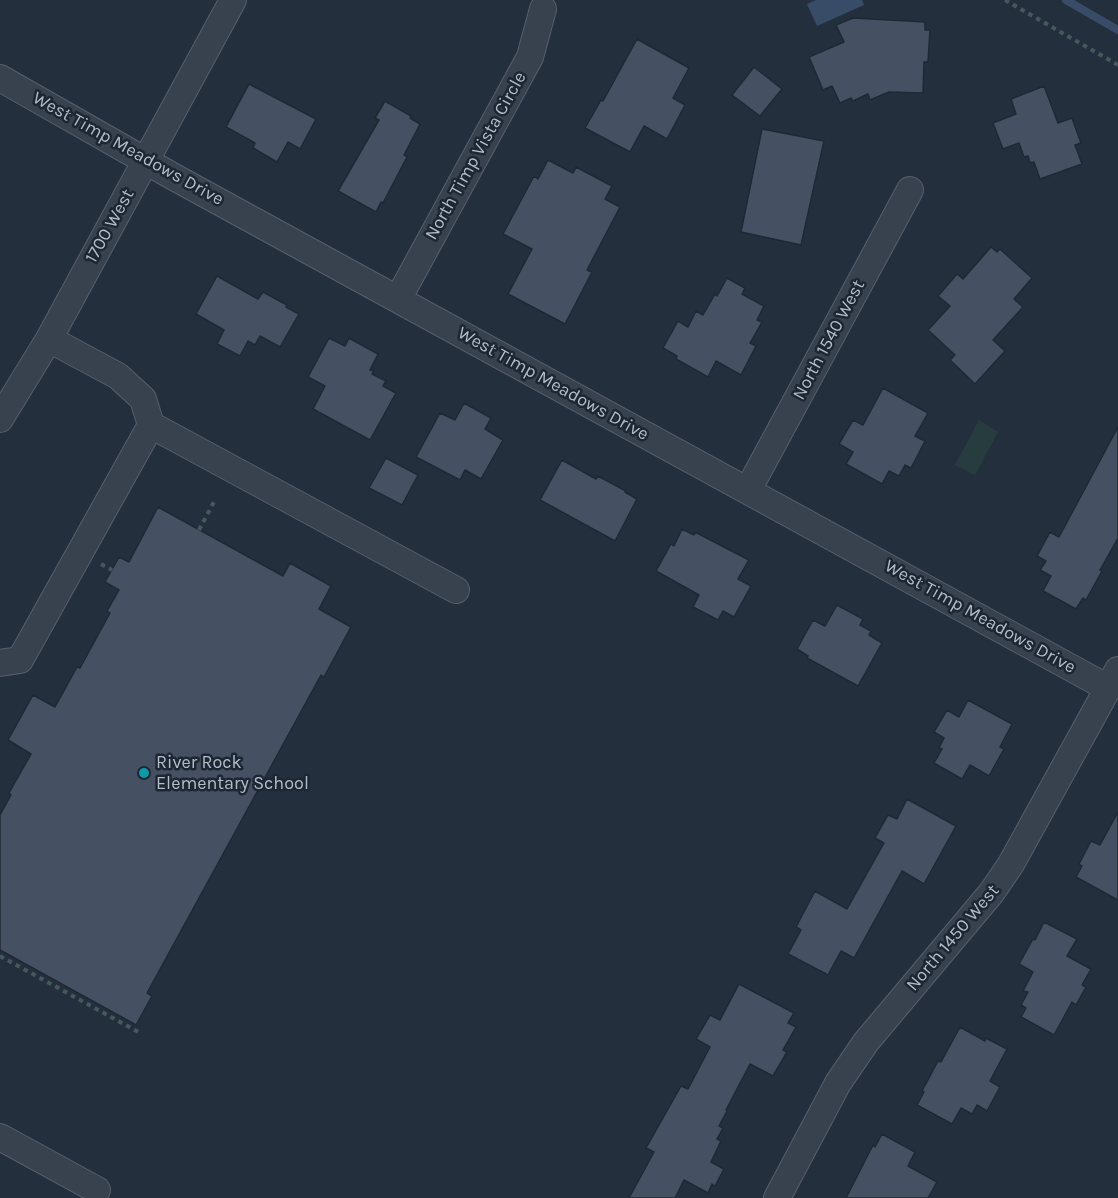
<!DOCTYPE html>
<html>
<head>
<meta charset="utf-8">
<style>
	body { margin:0 }
	canvas { display:block; background:#242f3e }
</style>
</head>
<body>
<canvas width="1118" height="1198"></canvas>
<script>
const g = document.querySelector('canvas').getContext('2d');
g.lineJoin = 'round';
function fill(path, color) {
  g.fillStyle = color;
  g.fill(path, 'evenodd');
}
function poly(rows) {
  const path = new Path2D();
  for (const r of rows) {
    path.moveTo(r[0], r[1]);
    for (let i = 2; i < r.length; i += 2) path.lineTo(r[i], r[i + 1]);
  }
  return path;
}
function strokePath(path, color, width, dash) {
  g.strokeStyle = color;
  g.lineWidth = width;
  g.lineCap = dash ? 'butt' : 'round';
  g.setLineDash(dash || []);
  g.stroke(path);
}
function write(font, color, halo, rows, align = 'center') {
  g.font = font + ' Karla,sans-serif';
  g.lineWidth = 5;
  g.setLineDash([]);
  g.textBaseline = 'middle';
  g.strokeStyle = halo;
  g.fillStyle = color;
  for (const [text, x, y, turn = 0] of rows) {
    g.save();
    g.translate(x, y);
    g.rotate((+turn || 0) * Math.PI / 180);
    g.textAlign = isNaN(turn) ? turn : align;
    if (halo) g.strokeText(text, 0, 0);
    g.fillText(text, 0, 0);
    g.restore();
  }
}
fill(poly([
	[979,420,998,432,975,475,955,465]
]), '#263c3f');
fill(poly([
	[816,0,862,0,864,5,817,26,807,4]
]), '#394c67');
strokePath(poly([
	[1066,0,1118,30]
]), '#394c67', 8);
const building = poly([
	[853,18,925,22,925,30,930,30,928,62,924,62,923,93,889,92,870,100,868,94,853,101,851,98,840,103,832,86,823,90,809,57,844,42,836,25,853,18],
	[637,39,689,68,673,98,685,105,667,139,644,126,630,152,585,128,601,100,603,101,637,39],
	[754,67,782,89,760,116,732,95,754,67],
	[249,84,316,119,300,149,288,142,277,162,253,148,255,143,226,127,249,84],
	[1044,86,1058,123,1072,118,1081,143,1075,145,1082,164,1040,179,1034,162,1030,163,1028,156,1024,157,1019,143,1003,149,993,123,1016,114,1011,99,1044,86],
	[385,101,411,116,410,118,420,124,404,155,407,157,383,203,381,202,376,212,338,191,379,120,375,118,385,101],
	[762,129,824,141,801,245,741,232,762,129],
	[548,160,573,173,576,167,612,186,605,199,620,207,587,270,592,272,565,324,508,294,532,249,503,234,534,176,538,179,548,160],
	[991,247,997,252,1000,249,1032,278,1014,299,1023,307,993,340,1005,351,975,384,950,360,955,355,928,330,950,306,938,296,957,274,963,279,991,247],
	[217,276,258,299,263,292,287,305,286,307,299,314,280,347,260,336,255,345,248,341,240,356,217,344,224,330,196,314,217,276],
	[727,278,745,288,742,294,764,306,757,320,762,322,750,343,756,346,741,375,716,361,708,377,676,359,677,356,663,348,678,321,688,327,696,311,703,315,715,294,717,296,727,278],
	[329,338,345,346,349,338,378,354,370,370,374,371,372,374,386,381,383,386,396,393,370,440,313,409,325,386,308,377,329,338],
	[883,388,928,413,915,436,925,441,911,468,905,465,899,476,889,471,882,484,846,464,853,452,839,444,853,420,863,425,883,388],
	[464,403,491,418,485,429,503,440,481,479,465,470,460,480,416,457,440,413,455,420,464,403],
	[1118,427,1118,538,1100,570,1102,571,1086,600,1083,598,1076,609,1043,591,1051,576,1040,570,1046,561,1037,556,1050,532,1059,537,1118,427],
	[386,458,418,475,402,505,369,488,386,458],
	[562,460,596,479,598,476,626,491,625,492,637,499,615,541,540,500,562,460],
	[158,507,283,576,290,563,331,586,319,609,351,627,324,677,321,675,147,993,152,996,136,1025,0,950,0,815,11,795,9,793,31,754,8,740,33,695,55,707,77,667,80,668,110,613,107,611,119,590,105,582,119,557,129,562,158,507],
	[682,529,694,535,695,532,749,560,738,579,751,586,734,617,723,611,718,620,693,607,699,595,656,571,671,544,674,546,682,529],
	[837,605,863,619,860,625,871,631,869,635,882,643,858,686,807,658,808,656,797,649,813,620,825,626,837,605],
	[968,700,1012,724,1000,747,1004,749,989,776,970,765,962,779,934,763,942,749,939,748,944,738,934,732,947,710,959,717,968,700],
	[907,799,956,826,924,884,902,871,854,958,841,951,828,975,788,954,801,930,796,927,815,891,847,909,884,843,875,838,888,815,897,819,907,799],
	[1118,812,1118,900,1076,877,1082,866,1079,864,1091,841,1100,845,1118,812],
	[1044,922,1077,939,1067,956,1091,969,1082,985,1086,987,1076,1005,1072,1002,1054,1035,1021,1017,1026,1008,1021,1005,1028,992,1023,991,1033,972,1019,964,1033,939,1035,940,1044,922],
	[739,984,794,1013,788,1023,796,1027,783,1050,787,1052,773,1076,750,1064,726,1110,727,1111,719,1126,723,1128,717,1139,721,1141,711,1162,724,1169,715,1186,712,1184,708,1193,684,1180,675,1198,629,1198,654,1152,646,1148,681,1086,688,1089,710,1047,696,1039,710,1015,720,1020,739,984],
	[960,1027,985,1041,986,1038,1007,1049,990,1081,1000,1087,987,1111,977,1105,972,1114,961,1108,952,1124,917,1105,924,1092,922,1091,938,1061,941,1062,960,1027],
	[882,1134,915,1152,908,1166,937,1182,928,1198,846,1198,873,1145,875,1147,882,1134]
]);
fill(building, '#455162');
strokePath(building, '#1f2835', 1.5);
const minor = poly([
	[0,78,174,177,1108,688],
	[398,299,530,57,543,9],
	[49,339,118,376,143,399,151,425,456,590],
	[0,419,49,339,233,0],
	[748,490,910,190],
	[0,663,20,660,151,425],
	[0,1137,97,1190],
	[777,1198,838,1083,866,1042,992,892,1011,864,1118,670]
]);
strokePath(minor, '#565f6c', 28);
strokePath(poly([
	[1005,0,1118,65],
	[199,530,215,500],
	[101,564,112,570],
	[0,956,142,1034]
]), '#44595c', 4, [4.5, 4.5]);
strokePath(minor, '#38414e', 26);
for (const [x, y, r, color] of [
	[144,773,6,"#0f9aa8"]
]) {
  const dot = new Path2D();
  dot.arc(x, y, r, 0, 2 * Math.PI);
  g.fillStyle = color;
  g.fill(dot);
  strokePath(dot, '#1d2633', 2);
}
write('18px', '#b4bcc9', '#1d2633', [
	["West Timp Meadows Drive",128,149,29],
	["North Timp Vista Circle",476,156,-61],
	["1700 West",110,226,-61],
	["North 1540 West",829,340,-62],
	["West Timp Meadows Drive",553,384,29],
	["West Timp Meadows Drive",980,617,29],
	["North 1450 West",953,938,-50]
]);
write('18px', '#b4bcc9', '#1d2633', [
	["River Rock",156,763],
	["Elementary School",156,784]
], 'left');
</script>
</body>
</html>
